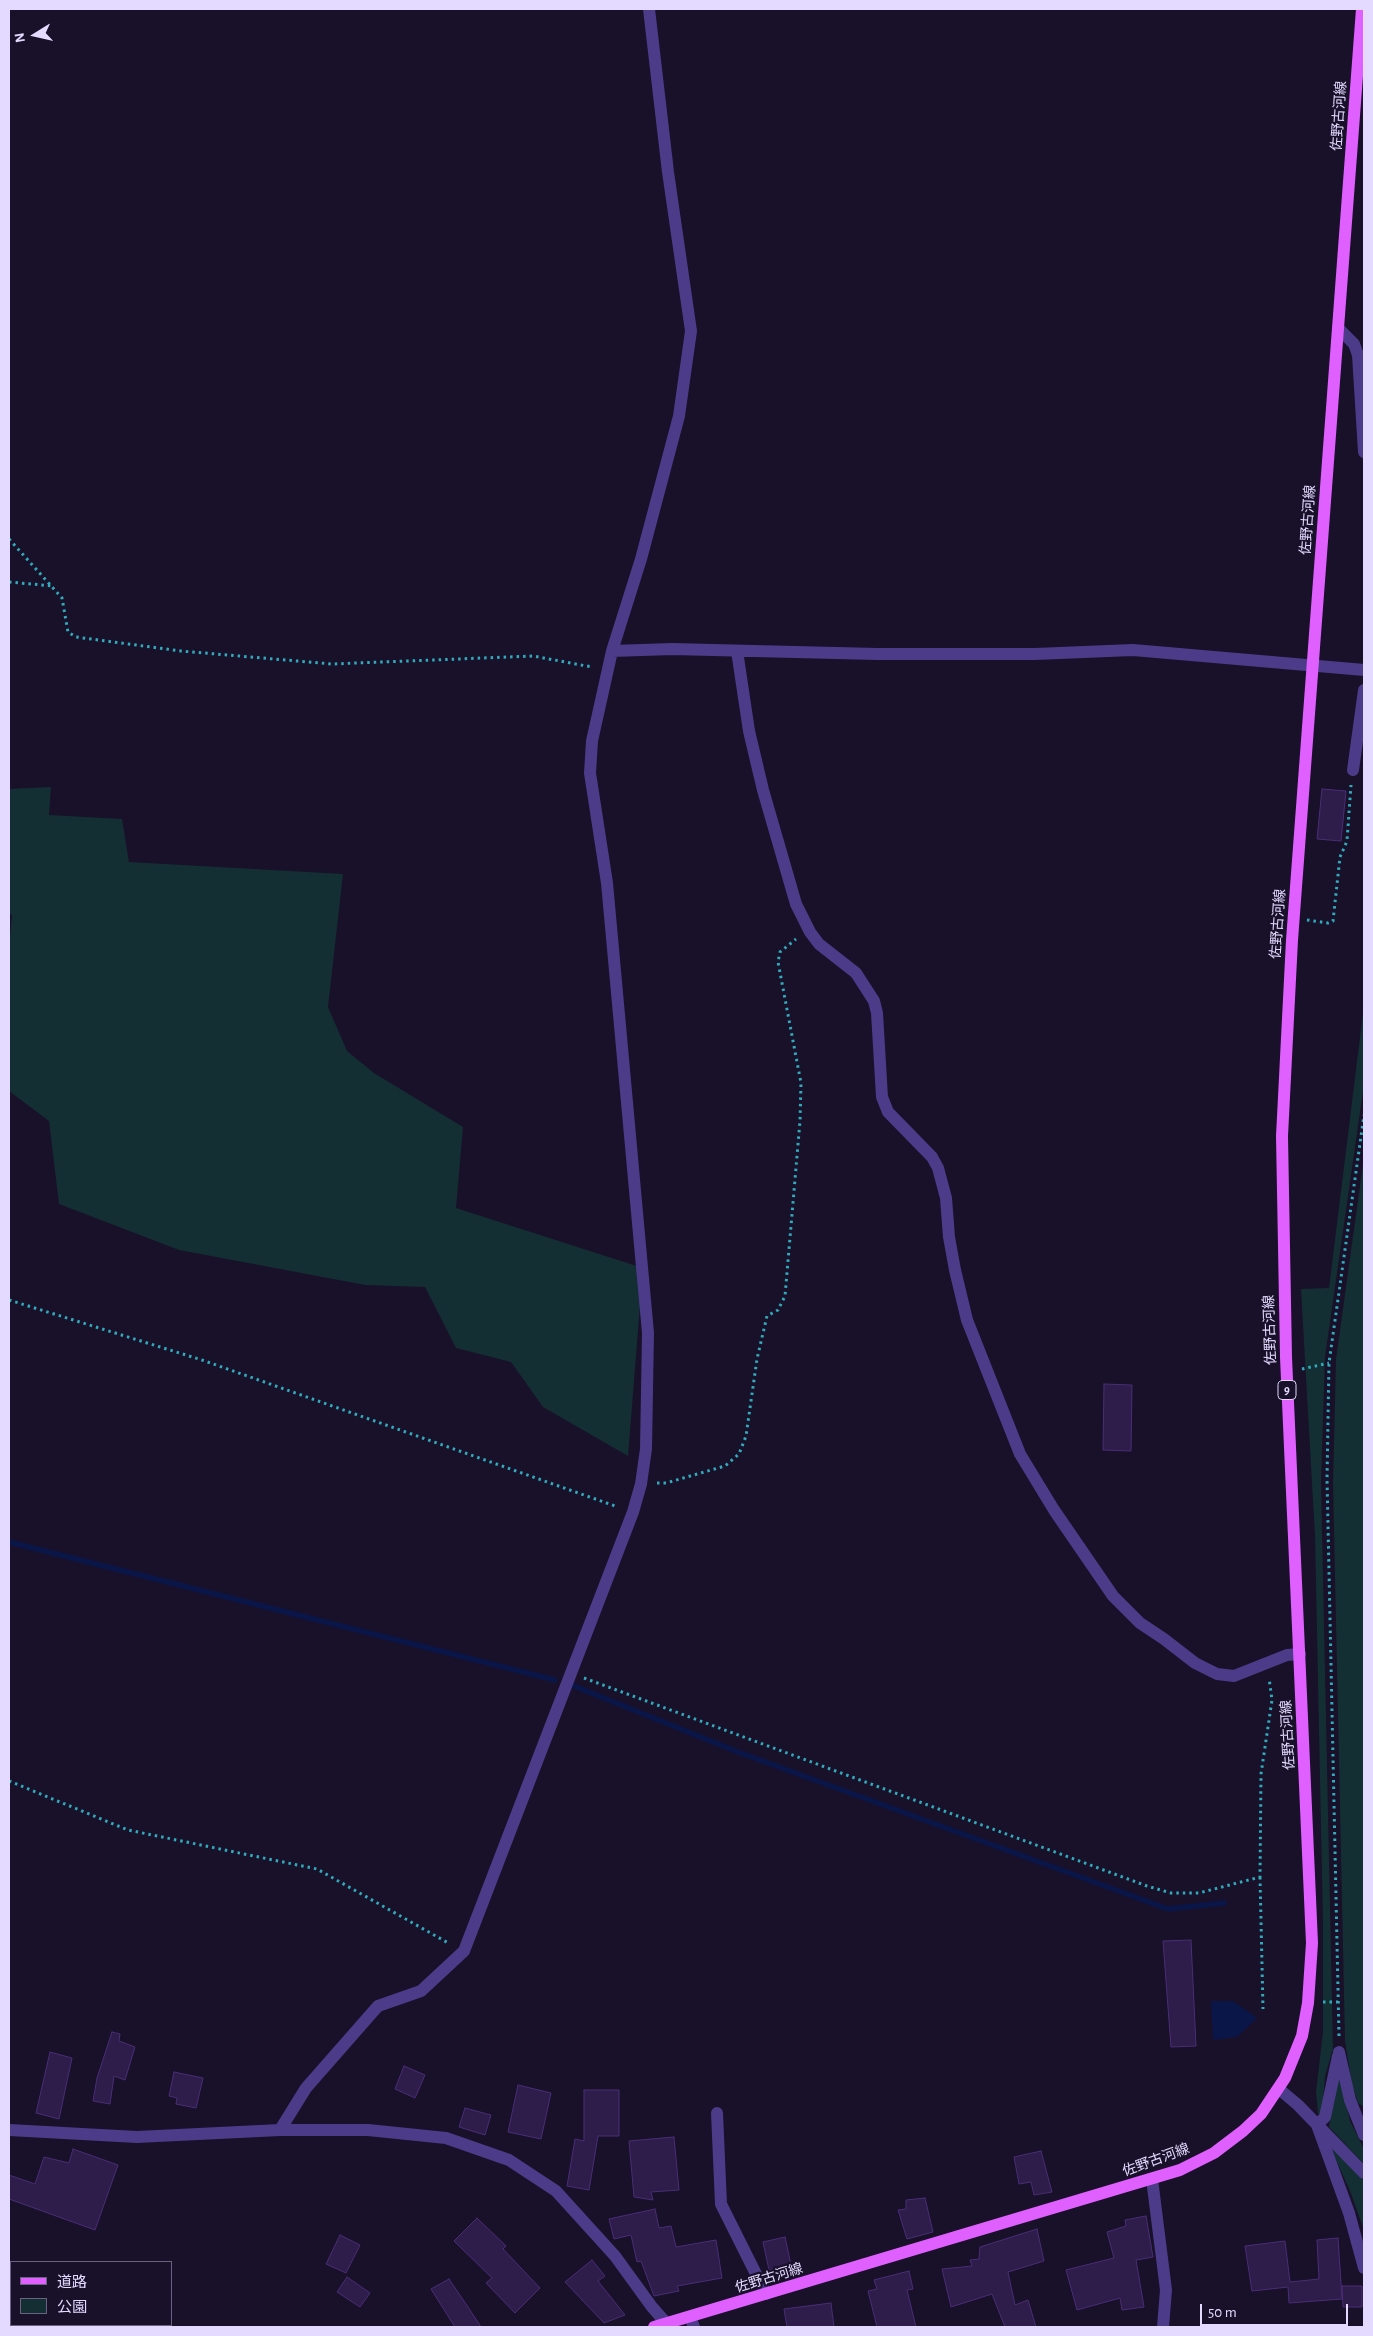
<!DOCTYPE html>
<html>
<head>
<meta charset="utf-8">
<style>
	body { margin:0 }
	#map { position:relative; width:1373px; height:2336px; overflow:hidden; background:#191029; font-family:"Alegreya Sans","Noto Sans JP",sans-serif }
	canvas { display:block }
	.frame { position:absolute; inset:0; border:10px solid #e4d9ff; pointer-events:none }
	.legend { position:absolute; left:10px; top:2261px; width:162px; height:65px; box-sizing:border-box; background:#191029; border:1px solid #6a607f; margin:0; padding:6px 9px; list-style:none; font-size:15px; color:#e4d9ff }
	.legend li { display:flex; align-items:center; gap:10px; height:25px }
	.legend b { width:25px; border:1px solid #6a607f }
	.north { position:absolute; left:10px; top:10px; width:50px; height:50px; -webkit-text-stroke:4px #191029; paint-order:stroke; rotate:260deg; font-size:14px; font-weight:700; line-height:20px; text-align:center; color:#e4d9ff }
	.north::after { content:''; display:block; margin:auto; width:18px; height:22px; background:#e4d9ff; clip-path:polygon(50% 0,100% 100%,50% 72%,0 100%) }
	.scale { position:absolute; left:1200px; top:2304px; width:148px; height:22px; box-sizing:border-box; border:2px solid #e4d9ff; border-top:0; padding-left:6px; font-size:15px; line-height:18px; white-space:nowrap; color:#e4d9ff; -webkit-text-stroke:4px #191029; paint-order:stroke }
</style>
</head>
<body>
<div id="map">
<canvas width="1373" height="2336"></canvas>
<div class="frame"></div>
<ul class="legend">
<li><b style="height:6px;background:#df60ff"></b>道路</li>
<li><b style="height:14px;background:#132f33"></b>公園</li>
</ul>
<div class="north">N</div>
<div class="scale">50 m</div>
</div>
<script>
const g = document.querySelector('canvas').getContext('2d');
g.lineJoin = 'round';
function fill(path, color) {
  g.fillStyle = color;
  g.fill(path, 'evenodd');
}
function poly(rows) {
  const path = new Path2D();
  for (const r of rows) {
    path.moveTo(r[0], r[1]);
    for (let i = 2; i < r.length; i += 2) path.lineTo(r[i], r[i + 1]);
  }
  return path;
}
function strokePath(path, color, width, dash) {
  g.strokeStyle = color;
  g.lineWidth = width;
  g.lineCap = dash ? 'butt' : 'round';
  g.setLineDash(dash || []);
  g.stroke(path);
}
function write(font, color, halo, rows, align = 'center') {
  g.font = font + ' "Alegreya Sans","Noto Sans JP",sans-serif';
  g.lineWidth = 4.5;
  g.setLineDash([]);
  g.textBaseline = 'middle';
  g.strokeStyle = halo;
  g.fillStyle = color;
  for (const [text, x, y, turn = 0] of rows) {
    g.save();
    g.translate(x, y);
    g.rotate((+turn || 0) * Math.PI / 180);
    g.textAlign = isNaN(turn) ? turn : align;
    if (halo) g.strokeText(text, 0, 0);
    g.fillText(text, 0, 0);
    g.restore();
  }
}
fill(poly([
	[51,787,49,815,122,819,129,862,343,874,328,1007,347,1051,374,1073,463,1127,456,1208,643,1268,628,1456,543,1407,511,1362,456,1348,425,1287,365,1285,179,1250,59,1204,49,1121,9,1091,9,950,12,915,9,913,9,789],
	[1364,1005,1364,1084,1325,1357,1321,1482,1333,2049,1325,2076,1322,2115,1318,2114,1316,2092,1323,2032,1323,1923,1315,1536,1301,1289,1329,1288],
	[1364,1157,1364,2107,1358,2103,1352,2085,1345,2041,1333,1483,1336,1359],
	[1340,2076,1350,2121,1364,2149,1364,2164,1329,2127,1336,2080],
	[1329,2144,1364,2181,1364,2230,1350,2191]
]), '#132f33');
fill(poly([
	[1211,2001,1233,2001,1257,2018,1237,2037,1213,2040]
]), '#0b1648');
strokePath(poly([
	[9,1542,555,1680],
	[574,1686,738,1752,1168,1909,1224,1903]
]), '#0b1648', 5.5);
const building = poly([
	[1322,789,1346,791,1341,841,1317,839,1322,789],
	[1104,1384,1132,1385,1131,1451,1103,1450,1104,1384],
	[1191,1940,1196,2046,1171,2047,1163,1941,1191,1940],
	[112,2032,120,2034,119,2041,135,2047,125,2080,114,2076,110,2104,93,2101,97,2078,112,2032],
	[50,2052,72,2058,59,2119,36,2113,50,2052],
	[404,2066,425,2075,415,2098,395,2089,404,2066],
	[174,2072,203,2078,196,2108,176,2104,177,2098,169,2096,174,2072],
	[518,2085,551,2093,541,2139,508,2132,518,2085],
	[584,2090,619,2090,619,2136,598,2136,589,2190,567,2186,575,2139,584,2141,584,2090],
	[465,2108,491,2115,485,2135,459,2127,465,2108],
	[674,2137,679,2190,651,2192,653,2200,634,2197,629,2141,674,2137],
	[73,2149,118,2165,95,2230,9,2199,9,2175,35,2184,44,2157,69,2163,73,2149],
	[1041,2151,1052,2192,1034,2195,1031,2182,1019,2184,1014,2157,1041,2151],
	[925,2198,933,2232,907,2239,898,2210,906,2209,906,2200,925,2198],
	[655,2209,659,2228,671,2226,676,2247,716,2240,722,2278,677,2286,679,2291,654,2296,641,2261,637,2262,631,2235,614,2239,609,2219,655,2209],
	[1146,2216,1153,2257,1136,2260,1144,2307,1122,2310,1120,2298,1077,2310,1066,2270,1114,2258,1107,2232,1126,2226,1125,2220,1146,2216],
	[477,2218,506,2246,503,2249,540,2288,515,2313,486,2283,492,2278,454,2241,477,2218],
	[1037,2229,1044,2261,1008,2272,1015,2305,1028,2300,1036,2327,1005,2327,992,2294,951,2307,942,2269,972,2266,970,2260,979,2259,980,2247,1037,2229],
	[340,2235,360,2245,346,2273,326,2264,340,2235],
	[785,2237,791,2265,769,2270,763,2242,785,2237],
	[1338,2238,1342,2299,1289,2303,1288,2287,1252,2291,1245,2246,1285,2241,1290,2282,1319,2279,1317,2240,1338,2238],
	[592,2260,605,2276,598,2281,625,2315,604,2323,565,2282,592,2260],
	[909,2271,913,2289,907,2290,916,2327,877,2327,868,2291,877,2289,874,2280,909,2271],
	[347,2277,370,2293,360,2307,337,2292,347,2277],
	[449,2279,470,2310,481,2327,455,2327,431,2289,449,2279],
	[1342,2286,1362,2286,1362,2307,1343,2307,1342,2286],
	[831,2303,834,2327,787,2327,784,2309,831,2303]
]);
fill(building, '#2e1c4a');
strokePath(building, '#492e76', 1);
strokePath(poly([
	[9,539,62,598,68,632,76,637,181,651,332,664,533,656,592,667],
	[9,582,53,586],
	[1307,920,1328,923,1333,921,1340,857,1347,841,1351,785],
	[9,1300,202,1360,618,1507],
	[1302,1369,1329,1363],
	[657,1483,666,1483,725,1466,739,1454,746,1436,757,1359,767,1316,778,1310,785,1296,800,1121,801,1083,778,962,780,952,796,939],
	[584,1678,1147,1886,1171,1893,1199,1893,1260,1877,1261,1774,1272,1700,1269,1678],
	[9,1781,128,1830,317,1869,450,1944],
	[1260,1877,1263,2009],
	[1323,2002,1338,2002],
	[1339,2036,1327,1479,1329,1363,1364,1115]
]), '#30abbc', 3, [2.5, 4]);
strokePath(poly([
	[1338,328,1354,344,1358,355,1364,452],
	[612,651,672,649,877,654,1035,654,1133,650,1364,670],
	[737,651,749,731,763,790,796,904,810,932,819,944,856,973,874,1001,877,1013,882,1097,888,1112,932,1157,938,1168,946,1198,949,1237,955,1270,967,1320,1020,1454,1054,1510,1113,1596,1140,1623,1164,1639,1195,1663,1217,1674,1234,1676,1287,1655,1300,1654],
	[1353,770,1364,690],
	[1339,2052,1350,2100,1364,2135],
	[1279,2089,1298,2105,1364,2173],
	[717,2113,721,2204,766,2294],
	[1317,2125,1349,2213,1364,2268],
	[1317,2125,1325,2117,1338,2056],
	[9,2130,137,2137,280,2130,368,2130,446,2138,509,2160,556,2191,615,2256,652,2307,667,2324],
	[280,2130,306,2088,378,2006,421,1991,464,1951,633,1512,641,1484,646,1449,648,1333,607,883,590,773,592,741,612,651,641,559,679,416,691,331,668,172,649,9],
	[1152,2179,1166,2290,1163,2327],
	[690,2317,694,2327]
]), '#4c3b88', 12);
strokePath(poly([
	[654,2327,1180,2170,1214,2153,1243,2131,1261,2114,1285,2078,1302,2036,1308,2003,1312,1943,1286,1357,1282,1136,1292,940,1362,9]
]), '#df60ff', 12);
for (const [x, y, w] of [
	[1287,1390,18]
]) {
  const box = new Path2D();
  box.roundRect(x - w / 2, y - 9.5, w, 19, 4);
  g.fillStyle = '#191029';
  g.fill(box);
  strokePath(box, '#e4d9ff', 1);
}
write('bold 12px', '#e4d9ff', null, [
	["9",1287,1390]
]);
write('14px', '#e4d9ff', '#191029', [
	["佐野古河線",1339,116,-86],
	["佐野古河線",1308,520,-86],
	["佐野古河線",1278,924,-86],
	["佐野古河線",1270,1330,-92],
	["佐野古河線",1288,1735,-93],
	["佐野古河線",1156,2160,-20],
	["佐野古河線",769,2278,-17]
]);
</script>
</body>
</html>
